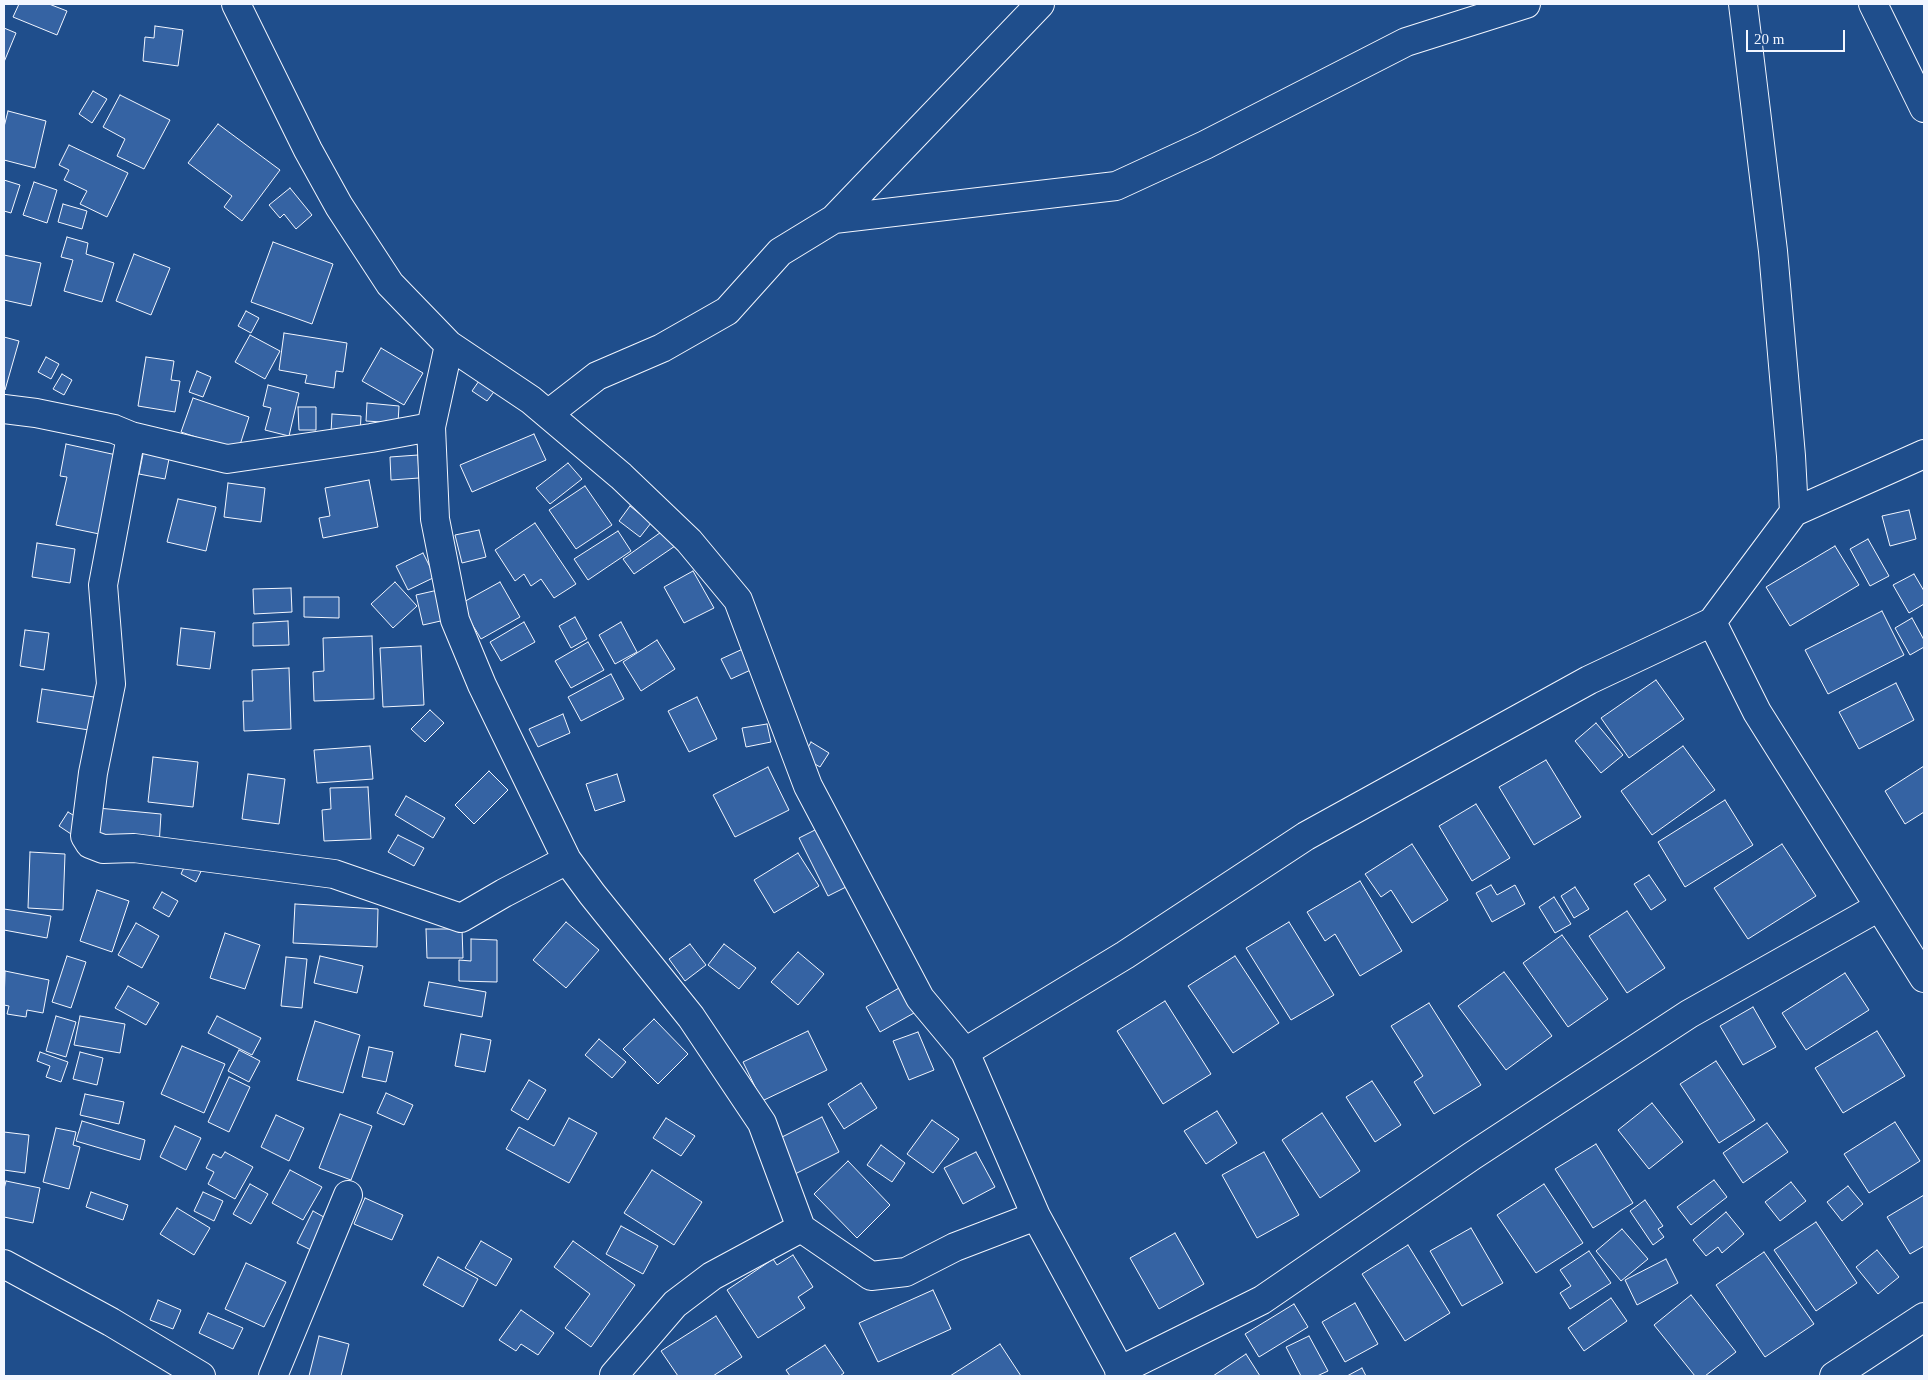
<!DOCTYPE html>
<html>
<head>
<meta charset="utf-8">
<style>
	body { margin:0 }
	#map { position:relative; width:1928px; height:1380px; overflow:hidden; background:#1f4e8c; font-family:Georgia,serif }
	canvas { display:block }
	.frame { position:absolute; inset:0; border:5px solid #f2f6ff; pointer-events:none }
	.scale { position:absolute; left:1746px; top:30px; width:99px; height:22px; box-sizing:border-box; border:2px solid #f2f6ff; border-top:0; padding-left:6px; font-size:15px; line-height:18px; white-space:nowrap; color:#f2f6ff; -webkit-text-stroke:4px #1f4e8c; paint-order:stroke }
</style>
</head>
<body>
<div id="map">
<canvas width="1928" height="1380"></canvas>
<div class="frame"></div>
<div class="scale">20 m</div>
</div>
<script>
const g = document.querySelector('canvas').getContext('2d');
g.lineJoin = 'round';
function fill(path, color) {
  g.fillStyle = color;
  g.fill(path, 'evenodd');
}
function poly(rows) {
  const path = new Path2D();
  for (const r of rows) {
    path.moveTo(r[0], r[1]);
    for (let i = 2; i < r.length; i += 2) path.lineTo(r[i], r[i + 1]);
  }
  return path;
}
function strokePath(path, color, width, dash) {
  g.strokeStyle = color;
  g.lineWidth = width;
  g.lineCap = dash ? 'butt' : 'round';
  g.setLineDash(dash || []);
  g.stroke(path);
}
const building = poly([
	[19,4,49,4,67,11,57,35,13,17,19,4],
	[155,26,183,30,178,66,143,61,145,37,154,38,155,26],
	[4,28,16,33,4,62,4,28],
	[93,91,107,99,92,123,79,114,93,91],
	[120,95,170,120,144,169,117,156,125,139,103,127,120,95],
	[8,111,46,121,35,168,4,160,4,127,8,111],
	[218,124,280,170,242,221,224,207,232,196,188,163,218,124],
	[69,145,128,173,107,217,80,204,87,191,64,180,69,170,59,165,69,145],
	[4,180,20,185,11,213,4,211,4,180],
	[34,182,57,190,47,223,23,215,34,182],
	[290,188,312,215,296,229,284,214,280,218,269,205,290,188],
	[63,204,87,211,82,229,58,222,63,204],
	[67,237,88,243,86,254,114,263,102,302,64,291,73,260,61,257,67,237],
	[273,242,333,264,312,324,251,302,273,242],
	[134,254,170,268,151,315,116,301,134,254],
	[4,255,41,263,31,306,4,300,4,255],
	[246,311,259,318,251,333,238,326,246,311],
	[284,333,347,343,343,372,336,371,334,388,305,383,307,375,279,370,284,333],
	[250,335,280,351,265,379,235,362,250,335],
	[4,337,19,341,5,390,4,390,4,337],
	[381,348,423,373,404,405,362,381,381,348],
	[46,357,59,364,51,379,38,372,46,357],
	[146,357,174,361,171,380,180,381,175,412,138,406,146,357],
	[197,371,211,377,203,397,189,392,197,371],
	[62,374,72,380,64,395,53,389,62,374],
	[481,378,496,389,487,401,472,391,481,378],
	[268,385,299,393,289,436,265,430,271,408,263,406,268,385],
	[193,398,249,417,238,451,181,432,193,398],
	[367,403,399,406,398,423,366,421,367,403],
	[298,407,316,407,316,430,299,430,298,407],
	[332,414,361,416,360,435,331,433,332,414],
	[534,434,546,460,472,492,460,465,534,434],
	[66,444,121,456,104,535,56,525,67,477,60,476,66,444],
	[144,449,170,454,165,479,139,474,144,449],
	[418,455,419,478,391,480,390,457,418,455],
	[568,463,582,479,550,504,536,488,568,463],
	[369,480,378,527,323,538,319,518,330,516,325,488,369,480],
	[228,483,265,488,261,522,224,517,228,483],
	[585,486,612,525,576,549,549,510,585,486],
	[178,499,216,507,206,551,167,542,178,499],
	[630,506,651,523,640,537,619,521,630,506],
	[1909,510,1916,539,1890,546,1882,516,1909,510],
	[535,523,576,584,554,598,541,579,531,586,524,574,515,581,495,550,535,523],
	[479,530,486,557,462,563,455,535,479,530],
	[664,530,675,546,634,574,623,559,664,530],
	[618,531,631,551,588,580,574,559,618,531],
	[1868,539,1889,576,1870,586,1850,549,1868,539],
	[37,543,75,549,70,583,32,577,37,543],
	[1835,546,1859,585,1790,626,1766,587,1835,546],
	[423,553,435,577,408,590,396,566,423,553],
	[693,571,714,608,684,623,664,587,693,571],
	[1914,574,1924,591,1924,604,1909,613,1893,585,1914,574],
	[395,582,417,606,393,628,371,604,395,582],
	[500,582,520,617,481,639,460,604,500,582],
	[291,588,292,612,254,614,253,589,291,588],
	[438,590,445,620,423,625,416,595,438,590],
	[304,597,339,597,339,618,304,617,304,597],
	[1882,611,1904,655,1828,694,1805,650,1882,611],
	[575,617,587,639,571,648,559,626,575,617],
	[1912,618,1924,640,1924,647,1910,655,1895,628,1912,618],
	[288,621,289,645,253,646,253,623,288,621],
	[524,622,535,642,501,661,490,642,524,622],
	[621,622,637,652,615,664,599,635,621,622],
	[181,628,215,632,210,669,177,665,181,628],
	[25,630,49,633,44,670,20,666,25,630],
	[372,636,374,699,314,701,313,672,324,671,323,638,372,636],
	[657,640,675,669,641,691,623,662,657,640],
	[588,642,604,670,571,688,555,661,588,642],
	[421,646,424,705,383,707,380,648,421,646],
	[745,648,755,668,731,679,721,659,745,648],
	[289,668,291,729,244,731,243,701,253,701,252,670,289,668],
	[611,674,624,699,581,721,568,697,611,674],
	[1656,680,1684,719,1629,758,1601,718,1656,680],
	[1896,683,1914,720,1859,749,1839,712,1896,683],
	[42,689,94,697,89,730,37,722,42,689],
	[697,697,717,739,689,752,668,711,697,697],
	[430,710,444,723,425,742,411,729,430,710],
	[563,714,570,733,538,747,529,729,563,714],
	[1596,723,1623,755,1601,773,1575,741,1596,723],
	[767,724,771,742,746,747,742,728,767,724],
	[811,742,829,753,820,767,803,757,811,742],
	[370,746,373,779,317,783,314,750,370,746],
	[1683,746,1715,790,1652,835,1621,791,1683,746],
	[153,757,198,762,193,807,148,802,153,757],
	[1546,760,1581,817,1534,845,1499,787,1546,760],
	[1924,766,1924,812,1905,824,1885,791,1924,766],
	[768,767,789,810,735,837,713,795,768,767],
	[489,771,508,790,474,824,455,805,489,771],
	[248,774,285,779,279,824,242,819,248,774],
	[617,774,625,801,595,811,586,784,617,774],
	[368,787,371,839,324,841,322,810,331,809,330,788,368,787],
	[406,796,445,818,433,838,395,815,406,796],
	[1725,800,1753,845,1685,887,1658,842,1725,800],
	[1476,804,1510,858,1472,881,1439,826,1476,804],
	[98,808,161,814,159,846,95,840,98,808],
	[68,812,83,821,74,836,59,826,68,812],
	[817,829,846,887,828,896,799,838,817,829],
	[398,835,424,848,414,866,388,852,398,835],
	[1412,844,1448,900,1412,923,1391,890,1381,897,1365,874,1412,844],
	[1782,844,1816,896,1748,939,1714,888,1782,844],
	[30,852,65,854,63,910,28,908,30,852],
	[798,853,819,886,774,913,754,880,798,853],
	[189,857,204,865,196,882,181,874,189,857],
	[1649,875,1666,900,1651,910,1634,884,1649,875],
	[1360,881,1402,951,1360,976,1335,934,1325,941,1307,912,1360,881],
	[1491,885,1497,895,1515,885,1525,904,1492,922,1476,893,1491,885],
	[1575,887,1589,909,1574,918,1561,896,1575,887],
	[97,890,129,901,112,952,80,941,97,890],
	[162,892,178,901,169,917,153,908,162,892],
	[1554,897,1571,924,1555,933,1539,907,1554,897],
	[295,904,378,909,377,947,293,943,295,904],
	[4,909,51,916,47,938,4,930,4,909],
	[1627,911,1665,968,1627,993,1589,936,1627,911],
	[566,922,599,950,566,988,533,960,566,922],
	[1289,922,1334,995,1291,1020,1246,948,1289,922],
	[136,923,159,936,142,968,118,955,136,923],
	[426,929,462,929,463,958,427,958,426,929],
	[225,933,260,945,245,989,210,978,225,933],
	[1562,935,1608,999,1568,1027,1523,963,1562,935],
	[471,939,497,940,497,982,459,981,459,960,471,961,471,939],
	[690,944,706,965,685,981,669,959,690,944],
	[724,944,756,968,739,989,708,965,724,944],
	[798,952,824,974,798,1005,771,982,798,952],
	[67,956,86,962,71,1008,52,1002,67,956],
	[320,956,363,966,357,993,314,983,320,956],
	[1235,956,1279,1023,1233,1053,1188,986,1235,956],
	[286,957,307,959,302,1008,281,1006,286,957],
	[5,971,49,980,43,1013,27,1010,26,1017,7,1014,9,1006,4,1005,5,971],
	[1504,972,1552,1036,1506,1070,1458,1006,1504,972],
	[1845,973,1869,1010,1806,1050,1782,1013,1845,973],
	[429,982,486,992,482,1017,424,1006,429,982],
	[128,986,159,1003,146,1025,115,1008,128,986],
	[899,988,914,1013,880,1032,866,1007,899,988],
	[1165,1001,1211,1074,1163,1104,1117,1031,1165,1001],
	[1429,1003,1481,1085,1434,1114,1414,1082,1423,1076,1391,1026,1429,1003],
	[1753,1007,1776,1047,1743,1065,1720,1026,1753,1007],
	[56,1016,76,1022,66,1057,46,1051,56,1016],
	[80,1016,125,1024,120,1053,74,1045,80,1016],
	[217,1016,261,1038,252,1055,208,1033,217,1016],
	[654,1019,688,1054,658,1084,623,1049,654,1019],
	[315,1021,360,1035,343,1093,297,1080,315,1021],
	[808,1031,827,1070,762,1101,743,1062,808,1031],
	[1877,1031,1905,1076,1843,1113,1815,1068,1877,1031],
	[918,1032,934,1070,909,1080,893,1041,918,1032],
	[461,1034,491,1040,485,1072,455,1066,461,1034],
	[599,1039,626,1062,612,1078,585,1055,599,1039],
	[182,1046,225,1064,204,1113,161,1094,182,1046],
	[369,1047,393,1052,386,1082,362,1077,369,1047],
	[239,1050,260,1061,249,1082,228,1071,239,1050],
	[40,1052,68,1062,61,1082,46,1077,50,1066,37,1061,40,1052],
	[80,1052,103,1058,97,1085,73,1079,80,1052],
	[1716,1061,1755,1120,1719,1143,1680,1084,1716,1061],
	[229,1077,250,1087,229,1132,208,1122,229,1077],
	[529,1080,546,1090,528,1120,511,1110,529,1080],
	[1372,1081,1401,1125,1375,1142,1346,1097,1372,1081],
	[861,1083,877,1108,844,1129,828,1104,861,1083],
	[386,1093,413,1105,404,1125,377,1113,386,1093],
	[85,1094,124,1102,119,1124,80,1115,85,1094],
	[1652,1103,1683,1142,1649,1169,1618,1130,1652,1103],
	[1217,1111,1237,1143,1206,1164,1184,1131,1217,1111],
	[1322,1113,1360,1171,1320,1198,1282,1140,1322,1113],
	[340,1114,372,1126,351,1180,319,1168,340,1114],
	[276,1115,304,1128,289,1161,261,1147,276,1115],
	[822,1117,839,1152,793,1175,776,1140,822,1117],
	[569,1118,597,1133,569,1183,506,1149,519,1127,554,1146,569,1118],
	[666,1118,695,1136,681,1156,653,1138,666,1118],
	[932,1120,959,1139,933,1173,907,1154,932,1120],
	[82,1121,145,1140,140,1160,76,1141,82,1121],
	[1895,1122,1920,1161,1869,1193,1844,1154,1895,1122],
	[1767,1123,1788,1152,1743,1183,1723,1153,1767,1123],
	[175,1126,201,1138,186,1170,160,1157,175,1126],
	[56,1128,76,1132,73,1145,80,1147,69,1189,43,1182,56,1128],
	[4,1132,29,1135,25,1173,4,1170,4,1132],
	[1596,1144,1633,1203,1593,1228,1555,1169,1596,1144],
	[881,1145,905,1163,892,1182,867,1165,881,1145],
	[225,1152,253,1167,235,1199,208,1184,214,1172,206,1168,213,1154,221,1158,225,1152],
	[976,1152,995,1187,963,1204,944,1168,976,1152],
	[1264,1152,1299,1215,1257,1238,1222,1175,1264,1152],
	[848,1161,890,1205,857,1238,814,1194,848,1161],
	[290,1170,322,1187,303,1220,272,1203,290,1170],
	[652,1170,702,1202,674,1245,624,1213,652,1170],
	[1714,1180,1727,1197,1691,1225,1677,1207,1714,1180],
	[6,1181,40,1188,33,1223,4,1217,4,1189,6,1181],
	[1791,1182,1806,1201,1780,1221,1765,1202,1791,1182],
	[250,1184,268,1194,251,1224,233,1214,250,1184],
	[1544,1184,1583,1243,1536,1273,1497,1215,1544,1184],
	[1848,1186,1863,1204,1842,1221,1827,1202,1848,1186],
	[91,1192,128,1205,123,1220,86,1207,91,1192],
	[203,1192,223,1201,214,1221,194,1211,203,1192],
	[1924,1195,1924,1246,1910,1254,1887,1217,1924,1195],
	[365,1198,403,1215,392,1240,354,1224,365,1198],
	[1645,1200,1663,1226,1658,1229,1664,1237,1653,1245,1630,1211,1645,1200],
	[177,1208,210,1228,194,1255,160,1234,177,1208],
	[313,1211,331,1221,315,1252,297,1243,313,1211],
	[1726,1212,1744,1234,1722,1253,1718,1247,1706,1256,1693,1240,1726,1212],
	[1816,1222,1857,1283,1816,1311,1774,1250,1816,1222],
	[621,1226,658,1246,643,1274,606,1254,621,1226],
	[1471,1228,1503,1283,1462,1306,1430,1251,1471,1228],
	[1622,1229,1648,1259,1621,1281,1596,1251,1622,1229],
	[1175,1233,1204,1284,1159,1309,1130,1258,1175,1233],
	[481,1241,512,1259,496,1286,465,1268,481,1241],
	[573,1241,635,1285,591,1347,565,1328,590,1294,554,1267,573,1241],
	[1408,1245,1450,1313,1405,1341,1362,1274,1408,1245],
	[1877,1250,1899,1277,1878,1294,1856,1267,1877,1250],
	[1589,1251,1611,1283,1570,1309,1560,1293,1571,1286,1560,1270,1589,1251],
	[1764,1252,1814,1324,1765,1357,1716,1285,1764,1252],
	[793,1255,813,1287,798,1297,805,1308,758,1338,727,1290,773,1259,777,1265,793,1255],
	[438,1257,478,1279,463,1307,423,1285,438,1257],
	[1666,1259,1678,1283,1637,1305,1625,1280,1666,1259],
	[246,1263,286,1282,264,1327,225,1309,246,1263],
	[933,1290,951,1329,878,1362,859,1323,933,1290],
	[1691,1295,1736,1352,1705,1376,1695,1376,1654,1325,1691,1295],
	[1611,1298,1627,1321,1584,1351,1568,1328,1611,1298],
	[158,1300,181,1310,173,1329,150,1320,158,1300],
	[1355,1303,1378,1344,1345,1362,1322,1322,1355,1303],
	[1294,1304,1308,1327,1259,1357,1245,1334,1294,1304],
	[521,1310,554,1333,538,1355,521,1344,516,1351,499,1340,521,1310],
	[208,1313,243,1328,233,1349,199,1333,208,1313],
	[716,1316,742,1357,713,1376,678,1376,661,1351,716,1316],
	[319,1336,349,1344,341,1376,309,1376,319,1336],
	[1309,1336,1328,1371,1317,1376,1301,1376,1286,1347,1309,1336],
	[1000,1344,1021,1376,950,1376,1000,1344],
	[825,1345,844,1373,840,1376,790,1376,786,1370,825,1345],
	[1246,1354,1260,1376,1213,1376,1246,1354],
	[1362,1368,1366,1376,1347,1376,1362,1368]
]);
fill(building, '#3563a3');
strokePath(building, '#f2f6ff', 1);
const minor = poly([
	[236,4,308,150,339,206,390,284,449,345,531,400,621,476,689,541,738,600,808,786,920,998,965,1052,1036,1216,1123,1376],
	[1873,4,1924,108],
	[834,219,1040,4],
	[449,345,431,427,435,519,455,620,482,685,567,860,592,894,691,1017,762,1123,801,1228,871,1276,906,1272,955,1247,1036,1216],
	[4,409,36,413,114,429,131,436,227,459,371,438,431,427],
	[548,414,597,376,662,348,727,311,780,252,834,219,1116,186,1205,145,1406,42,1526,4],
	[131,436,103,585,111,684,93,773,85,836,90,844,103,849,134,848,334,874,461,918,504,893,567,860],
	[1794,512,1924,454],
	[1712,622,1757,712,1924,978],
	[965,1052,1125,955,1306,836,1589,680,1712,622,1794,512,1791,456,1773,251,1743,4],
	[4,1264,111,1322,201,1376],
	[1119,1371,1262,1300,1472,1156,1689,1014,1879,907],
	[614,1375,675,1304,712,1276,801,1228],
	[273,1376,348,1195],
	[1834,1376,1924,1317]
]);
strokePath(minor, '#f2f6ff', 30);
strokePath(minor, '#1f4e8c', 28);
</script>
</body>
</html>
